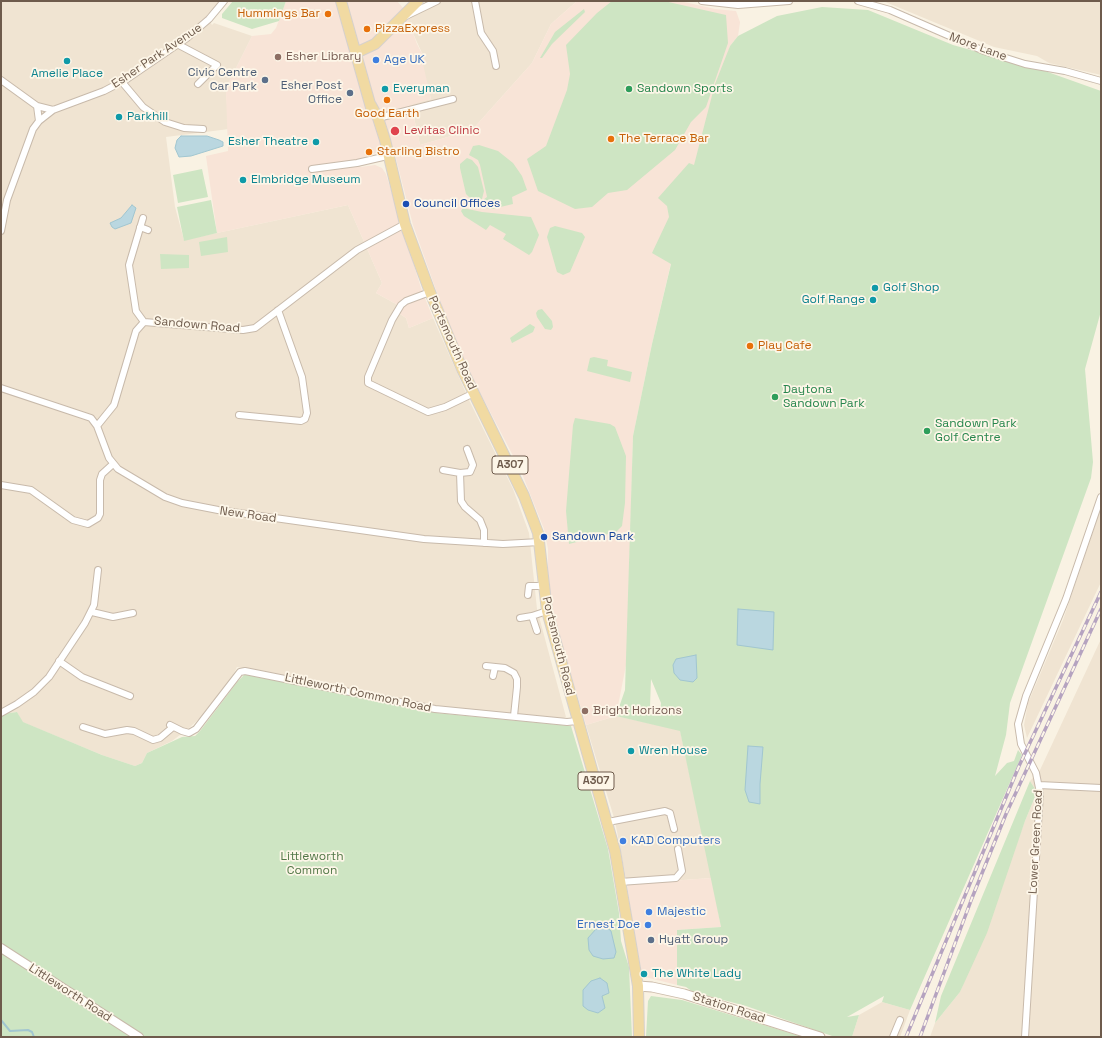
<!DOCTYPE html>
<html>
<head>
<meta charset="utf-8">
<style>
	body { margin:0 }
	#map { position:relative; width:1102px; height:1038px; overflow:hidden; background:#f9f2e3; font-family:"Space Grotesk",sans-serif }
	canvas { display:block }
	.frame { position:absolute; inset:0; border:2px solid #6e5b4c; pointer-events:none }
</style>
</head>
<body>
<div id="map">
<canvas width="1102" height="1038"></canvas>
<div class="frame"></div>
</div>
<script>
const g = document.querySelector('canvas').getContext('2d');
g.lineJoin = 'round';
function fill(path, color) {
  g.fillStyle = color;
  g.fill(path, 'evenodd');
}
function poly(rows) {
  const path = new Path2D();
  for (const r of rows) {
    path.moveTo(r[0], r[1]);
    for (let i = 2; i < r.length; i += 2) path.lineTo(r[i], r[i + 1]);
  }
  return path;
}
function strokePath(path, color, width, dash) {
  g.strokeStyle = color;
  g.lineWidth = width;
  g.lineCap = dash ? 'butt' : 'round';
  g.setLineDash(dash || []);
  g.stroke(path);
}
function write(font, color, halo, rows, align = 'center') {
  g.font = font + ' "Space Grotesk",sans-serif';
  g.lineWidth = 3.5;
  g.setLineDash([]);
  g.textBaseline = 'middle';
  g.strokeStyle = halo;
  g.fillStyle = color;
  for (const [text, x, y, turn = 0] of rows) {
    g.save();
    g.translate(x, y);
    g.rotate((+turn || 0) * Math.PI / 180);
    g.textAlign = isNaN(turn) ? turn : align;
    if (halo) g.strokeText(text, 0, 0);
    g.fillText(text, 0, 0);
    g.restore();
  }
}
fill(poly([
	[1,1,221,1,207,15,212,25,214,23,252,36,229,82,226,92,229,129,166,137,175,207,184,240,348,205,382,283,376,293,396,304,400,314,406,318,409,328,433,318,469,400,513,489,529,533,537,609,566,717,562,719,435,706,237,667,231,679,206,712,188,729,172,741,147,753,142,763,135,766,102,755,22,722,17,712,1,714],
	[442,1,577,1,551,24,532,63,472,130,420,145,411,104,431,99,422,64,426,62,407,20],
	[883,1,1101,1,1101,75,1049,63,1037,56,994,47],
	[1101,508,1101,582,1027,738,1024,725,1028,703,1063,620],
	[1101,639,1101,1037,930,1037,935,1023,960,992,1025,821,1037,792,1030,781,1040,770],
	[616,716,680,730,712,878,627,884,615,821,586,725],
	[882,1002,910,1010,900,1037,852,1037,859,1015]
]), '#f0e4d2');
fill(poly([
	[286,1,397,1,404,9,417,44,427,63,423,64,431,99,411,105,420,145,472,130,532,63,551,24,577,1,680,1,715,9,736,11,740,22,738,36,730,46,671,263,652,344,633,436,627,660,616,716,586,725,553,613,548,578,548,549,544,529,521,471,463,360,447,321,413,225,393,147,353,161,361,167,375,165,382,168,386,174,421,288,433,318,409,328,406,318,400,314,396,304,376,293,382,283,348,205,217,233,206,156,228,151,226,92,229,82,252,36,271,34,276,28],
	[712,878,721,927,677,930,677,985,645,977,642,974,634,933,627,884]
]), '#f8e4d7');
fill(poly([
	[233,1,286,1,279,21,252,29,222,18,222,14],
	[612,1,664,1,726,15,728,43,706,107,691,122,675,150,627,190,608,193,592,207,575,209,538,191,527,159,546,146,567,90,570,74,566,45,597,13],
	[822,7,868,10,953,45,1045,71,1101,91,1101,311,1085,369,1093,462,1091,478,1010,703,1006,735,995,776,1007,763,1014,761,1018,750,1022,755,910,1010,882,1002,884,996,847,1017,859,1015,852,1037,835,1037,746,1006,693,992,686,987,677,985,677,930,721,927,680,731,616,716,625,690,633,436,652,344,671,264,652,253,669,217,667,206,658,198,689,163,694,165,715,84,730,46,738,36,777,16],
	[651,679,661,703,660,713,654,711,650,707],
	[584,9,585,12,552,44,542,58,540,58,555,32],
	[479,145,498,151,513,163,522,176,527,190,512,197,513,204,492,209,474,206,463,201,465,199,479,203,487,197,480,165,478,160,469,155,473,146],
	[467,158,472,160,478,167,484,191,482,199,477,200,472,200,466,194,460,168,460,164],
	[202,169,208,197,178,203,173,175],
	[211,200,217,233,184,241,177,207],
	[463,208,482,212,531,217,539,235,532,252,529,255,503,239,506,234,490,225,486,230,464,216,461,211],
	[555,226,582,233,585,237,570,272,563,275,557,272,547,237,550,228],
	[227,237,228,252,201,256,199,242],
	[160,254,189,255,189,268,161,269],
	[542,309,552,321,553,327,551,330,545,329,537,317,536,313,538,310],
	[530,324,535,327,533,332,512,343,510,338],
	[594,357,608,360,607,366,632,372,630,382,587,371,590,358],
	[575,418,610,424,615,427,626,456,625,503,622,526,616,532,569,544,566,511,573,425],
	[245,674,317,687,437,713,571,726,608,849,619,913,621,941,629,967,632,1037,1,1037,1,714,17,712,23,722,102,755,135,766,142,763,147,753,182,737,195,736,200,731,238,681],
	[1030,781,1037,792,1025,821,987,933,960,992,935,1023,941,996],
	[651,996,682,1000,803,1037,646,1037,648,1001]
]), '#cee5c3');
const water = poly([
	[181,136,207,136,219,140,223,142,223,146,191,156,179,157,175,148,177,140,181,136],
	[132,205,136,208,131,223,115,229,112,227,110,223,121,218,132,205],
	[738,609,774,612,773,650,737,645,738,609],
	[696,655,697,678,693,682,680,680,674,673,673,665,676,659,696,655],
	[748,746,763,747,760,784,760,804,749,802,745,790,748,746],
	[605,926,611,931,616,952,614,958,603,959,593,956,589,950,588,938,596,929,605,926],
	[600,978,607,983,609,993,602,996,605,1008,598,1013,588,1010,583,1006,583,990,591,981,600,978]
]);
fill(water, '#bad7e0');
strokePath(water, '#a1c6d0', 1);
strokePath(poly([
	[1,1020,10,1031,28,1030,32,1032,34,1037]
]), '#a1c6d0', 2);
const minor = poly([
	[475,1,481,33,493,51,496,66],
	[702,1,738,5,789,1],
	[858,1,890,10,984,51,1025,64,1065,71,1101,81],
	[406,16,437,1],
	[177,44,217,65,198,84],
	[1,80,37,106,53,110,104,91,127,79,187,38,209,19,224,1],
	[122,82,143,107,165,122,184,128,203,129],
	[37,106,39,121],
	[378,118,453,99],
	[312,169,357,163,383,157],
	[143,218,129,265,136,311,144,322],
	[140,227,148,230],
	[1,231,7,200,33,129,39,121,53,110],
	[430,292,406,301,401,305,392,320,368,377,368,383,428,412,445,407,474,393],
	[1,388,91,418,97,426,109,458,118,469,165,497,182,503,218,510,424,539,503,544,540,542],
	[239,415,301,421,305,419,307,413,302,377,278,310],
	[97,426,114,405,136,331,144,322,243,330,255,328,357,250,405,224],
	[443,470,460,473,470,472,473,465,467,449],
	[460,473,461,501,465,507,480,520,484,530,484,543],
	[1,485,31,490,73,520,88,524,98,518,100,514,100,480,102,474,113,464],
	[528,595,529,586,544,586],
	[92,612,113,617,133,613],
	[520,618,532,616],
	[537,631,532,616,547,611],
	[59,661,82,677,130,696],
	[486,666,505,668,514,673,517,679,517,687,514,716],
	[493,676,495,667],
	[1,713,17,704,34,692,49,677,85,623,94,605,98,570],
	[170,725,182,731,189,733,196,729,240,672,245,671,435,709,567,722,577,721],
	[83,727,105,734,127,730,134,731,153,740,160,738,173,727],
	[1039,785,1101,788],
	[608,822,665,811,670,813,674,829],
	[620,882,676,878,682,871,678,849],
	[893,1037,900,1020],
	[1025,1037,1040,793,1036,773,1021,744,1018,724,1026,696,1066,599,1101,497]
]);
const tertiary = poly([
	[1,948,139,1037]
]);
const secondary = poly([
	[638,986,652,987,684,994,820,1037]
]);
const primary = poly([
	[341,1,372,111],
	[356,50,360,51,375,44,418,1],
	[371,105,378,118,385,140,405,224,430,292,462,369,524,496,538,533,547,611,615,851,638,986,639,1037]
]);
strokePath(minor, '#c8baab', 8);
strokePath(tertiary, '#c8baab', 10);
strokePath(secondary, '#cbbba9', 11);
strokePath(primary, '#d6d1cd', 12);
strokePath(minor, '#fff', 6);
strokePath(tertiary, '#fff', 8);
strokePath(secondary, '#fff', 9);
strokePath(primary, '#f1daa2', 10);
const rail = poly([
	[906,1037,1019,766,1101,592],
	[920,1037,972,898,1006,814,1101,609]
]);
strokePath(rail, '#b5a3c0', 3.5);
strokePath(rail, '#fdf6e8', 2, [6]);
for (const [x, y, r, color] of [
	[328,14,4,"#e8710a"],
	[367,29,4,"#e8710a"],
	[278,57,4,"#8d6e63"],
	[376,60,4,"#3f7fe0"],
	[67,61,4,"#0f9aa8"],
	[265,80,4,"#5c6f8a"],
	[385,89,4,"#0f9aa8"],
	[629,89,4,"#2e9e5b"],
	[350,93,4,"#5c6f8a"],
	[387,100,4,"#e8710a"],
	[119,117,4,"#0f9aa8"],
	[395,131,5,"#e0444e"],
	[611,139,4,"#e8710a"],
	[316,142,4,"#0f9aa8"],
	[369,152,4,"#e8710a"],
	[243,180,4,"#0f9aa8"],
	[406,204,4,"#1a4fb4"],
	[875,288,4,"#0f9aa8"],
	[873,300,4,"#0f9aa8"],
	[750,346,4,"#e8710a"],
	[775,397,4,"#2e9e5b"],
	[927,431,4,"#2e9e5b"],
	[544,537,4,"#1a4fb4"],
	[585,711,4,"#8d6e63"],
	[631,751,4,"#0f9aa8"],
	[623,841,4,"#3f7fe0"],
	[649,912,4,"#3f7fe0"],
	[648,925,4,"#3f7fe0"],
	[651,940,4,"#5c6f8a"],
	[644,974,4,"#0f9aa8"]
]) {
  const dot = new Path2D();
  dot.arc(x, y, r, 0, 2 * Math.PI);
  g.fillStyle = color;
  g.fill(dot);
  strokePath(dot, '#fdf6e8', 1.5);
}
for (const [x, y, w] of [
	[510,465,36],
	[596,781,36]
]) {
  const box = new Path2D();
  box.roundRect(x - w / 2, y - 9, w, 18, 3);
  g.fillStyle = '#fdf6e8';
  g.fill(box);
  strokePath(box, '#6e5b4c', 1);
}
write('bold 11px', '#6e5b4c', null, [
	["A307",510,465],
	["A307",596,781]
]);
write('12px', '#c56008', '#fdf6e8', [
	["Hummings Bar",320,14,"right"],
	["PizzaExpress",375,29],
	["Good Earth",387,114,"center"],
	["The Terrace Bar",619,139],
	["Starling Bistro",377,152],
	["Play Cafe",758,346]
], 'left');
write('12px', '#6e5b4c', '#fdf6e8', [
	["More Lane",978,47,20],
	["Esher Park Avenue",157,56,-34],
	["Sandown Road",197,325,5],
	["Portsmouth Road",452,343,66],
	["New Road",248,515,8],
	["Portsmouth Road",558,646,76],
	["Littleworth Common Road",358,693,12],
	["Lower Green Road",1036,842,-87],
	["Littleworth Road",70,993,33],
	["Station Road",729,1008,18]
]);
write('12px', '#785e54', '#fdf6e8', [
	["Esher Library",286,57],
	["Bright Horizons",593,711]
], 'left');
write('12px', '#366cbe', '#fdf6e8', [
	["Age UK",384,60],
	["KAD Computers",631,841],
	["Majestic",657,912],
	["Ernest Doe",640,925,"right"]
], 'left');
write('12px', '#4e5e75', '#fdf6e8', [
	["Civic Centre",257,73],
	["Car Park",257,87],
	["Esher Post",342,86],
	["Office",342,100],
	["Hyatt Group",659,940,"left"]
], 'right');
write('12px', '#0d838f', '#fdf6e8', [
	["Amelie Place",67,74,"center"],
	["Everyman",393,89],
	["Parkhill",127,117],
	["Esher Theatre",308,142,"right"],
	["Elmbridge Museum",251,180],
	["Golf Shop",883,288],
	["Golf Range",865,300,"right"],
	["Wren House",639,751],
	["The White Lady",652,974]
], 'left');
write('12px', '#27864d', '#fdf6e8', [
	["Sandown Sports",637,89],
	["Daytona",783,390],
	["Sandown Park",783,404],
	["Sandown Park",935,424],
	["Golf Centre",935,438]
], 'left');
write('12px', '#be3a42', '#fdf6e8', [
	["Levitas Clinic",404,131]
], 'left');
write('12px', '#164399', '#fdf6e8', [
	["Council Offices",414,204],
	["Sandown Park",552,537]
], 'left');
write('12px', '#537848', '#fdf6e8', [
	["Littleworth",312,857],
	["Common",312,871]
]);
</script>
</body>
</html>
